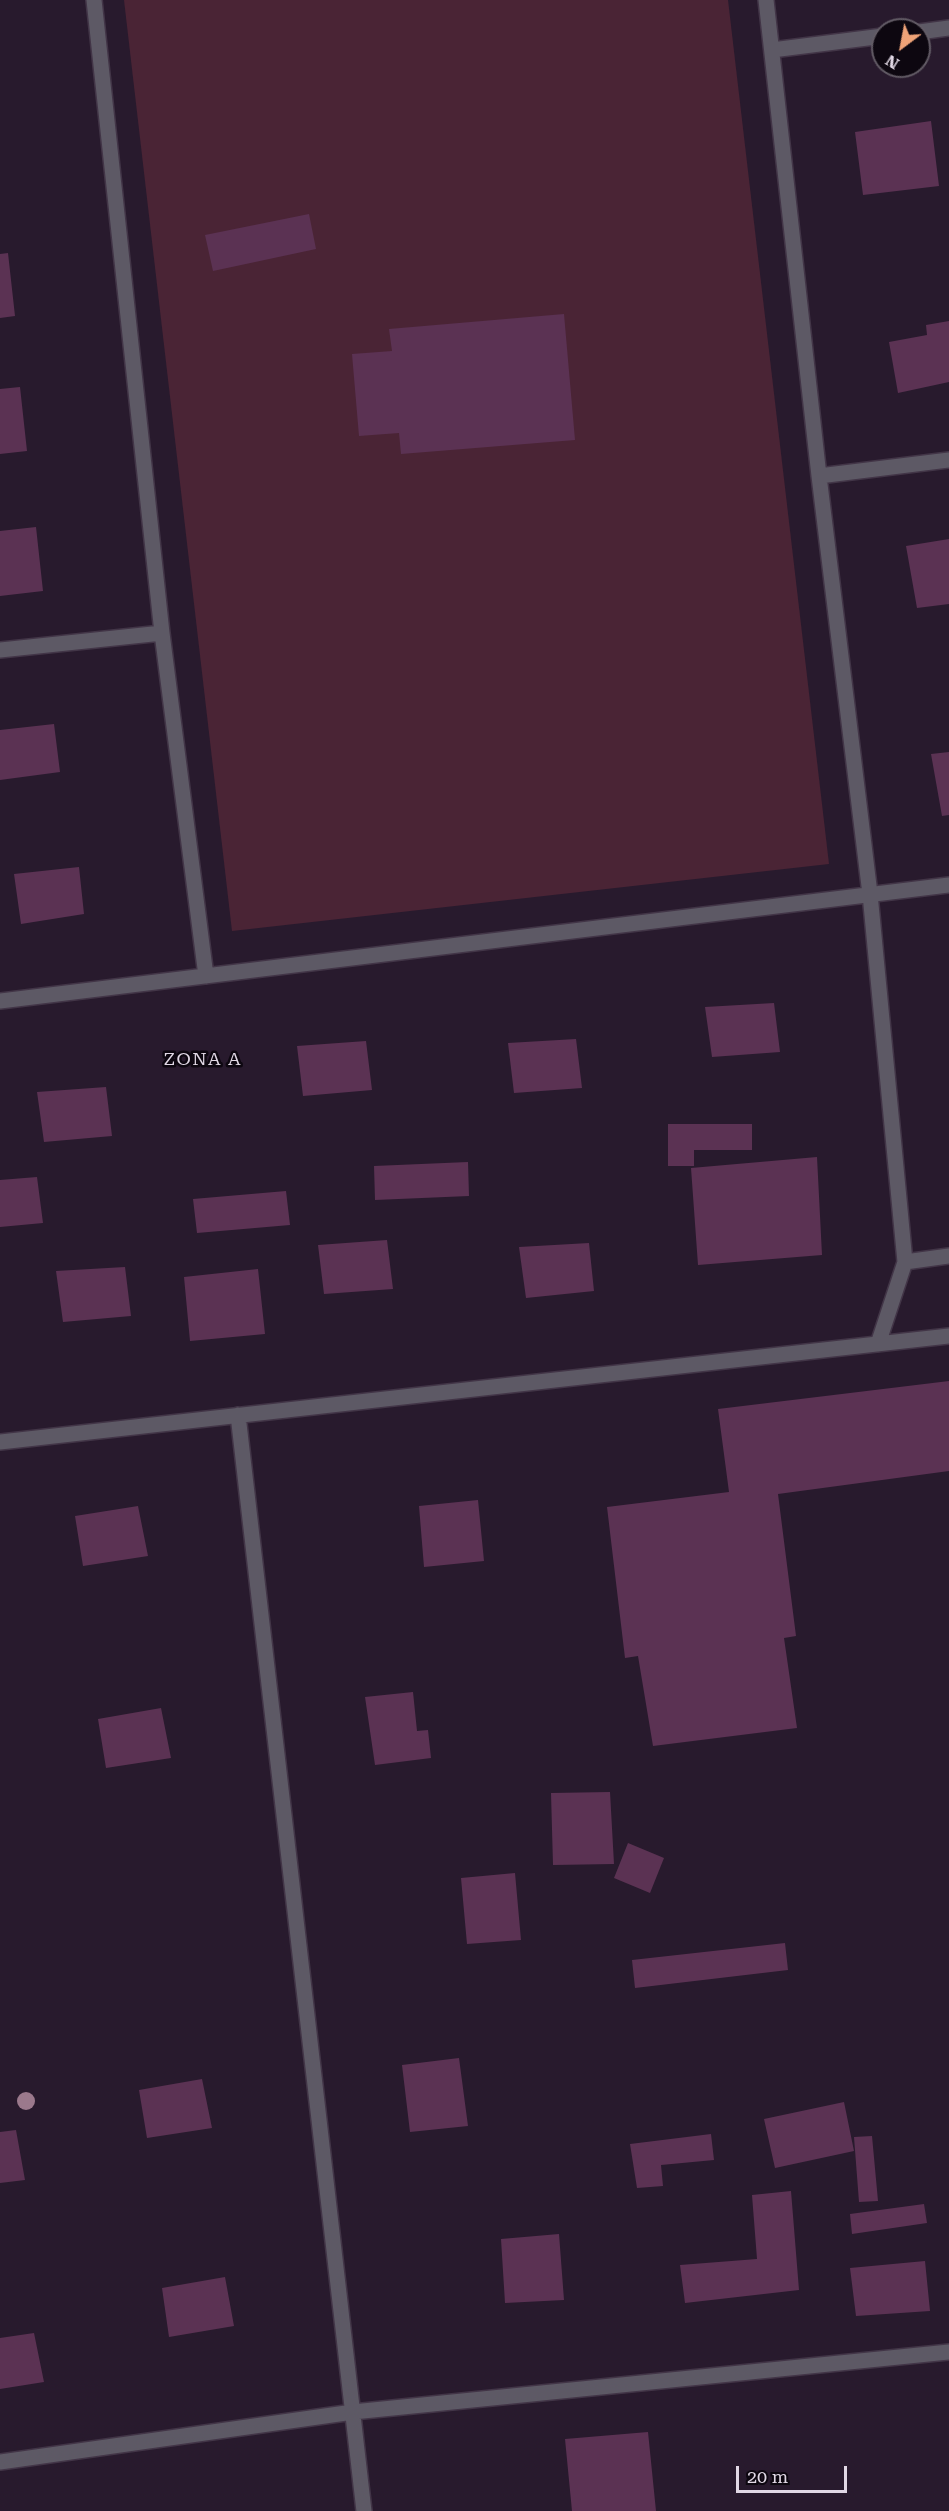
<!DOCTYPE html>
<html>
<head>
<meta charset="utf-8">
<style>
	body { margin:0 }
	#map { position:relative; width:949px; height:2511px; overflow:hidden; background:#281a2d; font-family:"Roboto Serif",serif }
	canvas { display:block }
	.north { position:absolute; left:871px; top:18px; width:60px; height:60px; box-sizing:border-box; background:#0d0710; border:2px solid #625b65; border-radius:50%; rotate:212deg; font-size:16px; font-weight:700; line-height:24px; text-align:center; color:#e1d8e5 }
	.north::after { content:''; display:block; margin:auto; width:21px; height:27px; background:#f0a378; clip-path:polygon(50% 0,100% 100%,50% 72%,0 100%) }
	.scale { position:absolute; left:736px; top:2466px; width:111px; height:27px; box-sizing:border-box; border:3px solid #e1d8e5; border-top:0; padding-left:8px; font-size:18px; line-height:21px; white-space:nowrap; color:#e1d8e5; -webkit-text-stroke:4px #0d0710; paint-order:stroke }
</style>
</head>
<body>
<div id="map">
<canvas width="949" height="2511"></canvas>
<div class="north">N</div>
<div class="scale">20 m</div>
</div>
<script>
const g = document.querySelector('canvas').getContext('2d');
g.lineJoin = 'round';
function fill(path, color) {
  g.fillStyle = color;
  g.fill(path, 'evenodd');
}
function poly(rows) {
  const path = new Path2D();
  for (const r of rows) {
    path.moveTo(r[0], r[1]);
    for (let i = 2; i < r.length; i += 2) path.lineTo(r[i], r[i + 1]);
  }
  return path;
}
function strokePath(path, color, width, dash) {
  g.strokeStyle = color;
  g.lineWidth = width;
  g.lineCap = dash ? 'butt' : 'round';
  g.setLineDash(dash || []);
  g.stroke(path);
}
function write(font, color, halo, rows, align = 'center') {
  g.font = font + ' "Roboto Serif",serif';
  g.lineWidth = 5;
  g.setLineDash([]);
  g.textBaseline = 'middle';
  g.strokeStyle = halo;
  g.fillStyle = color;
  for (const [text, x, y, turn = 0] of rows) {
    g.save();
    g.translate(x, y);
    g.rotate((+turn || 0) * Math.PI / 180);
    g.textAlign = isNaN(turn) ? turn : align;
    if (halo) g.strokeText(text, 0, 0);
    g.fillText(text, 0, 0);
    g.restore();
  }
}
fill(poly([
	[124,0,728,0,829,864,232,931]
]), '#4a2435');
fill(poly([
	[931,121,939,186,863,195,855,132],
	[309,214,316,249,213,271,205,235],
	[8,253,15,316,0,318,0,254],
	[564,314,575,440,401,454,399,433,359,436,352,354,392,351,389,329],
	[949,321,949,382,898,393,889,342,927,335,926,325],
	[20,387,27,451,0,454,0,389],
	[36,527,43,591,0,596,0,531],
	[949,539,949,604,917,608,906,546],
	[54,724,60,772,0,780,0,730],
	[949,752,949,815,942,816,931,754],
	[79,867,84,914,21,924,14,874],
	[774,1003,780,1052,712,1057,705,1007],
	[576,1039,582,1088,514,1093,508,1043],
	[366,1041,372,1090,303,1096,297,1046],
	[106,1087,112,1136,44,1142,37,1092],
	[668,1124,752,1124,752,1150,694,1150,694,1166,668,1166],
	[817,1157,822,1255,698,1265,691,1168],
	[468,1162,469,1196,375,1200,374,1166],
	[37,1177,43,1223,0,1227,0,1180],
	[286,1191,290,1225,197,1233,193,1199],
	[387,1240,393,1289,324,1294,318,1245],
	[589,1243,594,1291,526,1298,519,1247],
	[125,1267,131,1316,63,1322,56,1271],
	[258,1269,265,1334,190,1341,184,1277],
	[949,1381,949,1471,778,1494,796,1636,784,1638,797,1728,653,1746,638,1656,625,1658,607,1507,729,1492,718,1409],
	[478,1500,484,1561,424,1567,419,1506],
	[138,1506,148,1556,83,1566,75,1516],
	[413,1692,417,1731,428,1730,431,1758,375,1765,365,1697],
	[161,1708,171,1758,106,1768,98,1719],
	[610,1792,614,1864,553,1865,551,1793],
	[628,1843,664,1858,650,1893,614,1878],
	[515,1873,521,1940,467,1944,461,1878],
	[785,1943,788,1970,635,1988,632,1960],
	[459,2058,468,2126,410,2132,402,2065],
	[202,2079,212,2128,147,2138,139,2090],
	[844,2102,854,2151,775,2168,764,2119],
	[16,2130,25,2180,0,2183,0,2132],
	[711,2134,714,2160,661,2165,663,2186,637,2188,630,2144],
	[872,2136,878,2201,859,2202,854,2137],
	[791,2191,799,2290,685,2303,680,2265,757,2259,752,2195],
	[924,2204,927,2223,852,2234,850,2214],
	[559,2234,564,2300,505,2303,501,2239],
	[925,2261,930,2311,856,2316,850,2268],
	[225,2277,234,2326,169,2337,162,2288],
	[34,2333,44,2382,0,2389,0,2338],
	[648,2432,656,2511,572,2511,565,2439]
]), '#5b3253');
const minor = poly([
	[94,0,162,633,206,976],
	[766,0,819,476,870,894,905,1262,878,1344],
	[919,32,949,28],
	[772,50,883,36],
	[819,476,949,460],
	[0,650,162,633],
	[0,1001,949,885],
	[905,1262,949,1256],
	[238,1415,364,2511],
	[0,1442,949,1336],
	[0,2462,353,2412,949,2352]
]);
strokePath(minor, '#423547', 18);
strokePath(minor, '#5d5965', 15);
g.fillStyle = '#9b798c';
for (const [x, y] of [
	[26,2101]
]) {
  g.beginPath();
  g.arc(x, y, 9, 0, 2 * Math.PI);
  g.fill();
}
g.letterSpacing = '1.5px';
write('18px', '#e1d8e5', '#0d0710', [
	["ZONA A",203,1060]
]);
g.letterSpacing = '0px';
</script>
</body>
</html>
